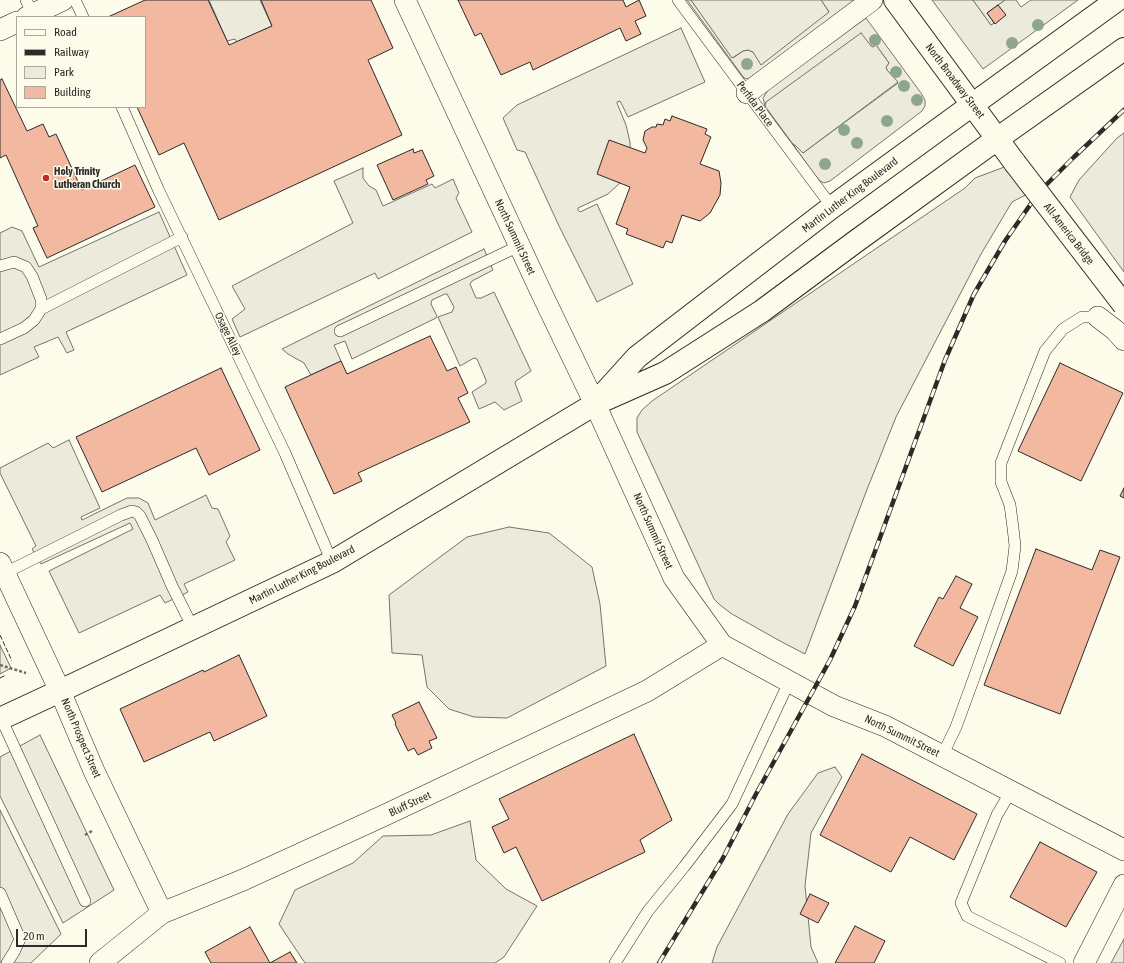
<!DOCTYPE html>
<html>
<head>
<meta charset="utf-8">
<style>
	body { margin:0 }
	#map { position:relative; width:1124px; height:963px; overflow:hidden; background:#fdfbea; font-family:"Asap Condensed",sans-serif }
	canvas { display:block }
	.legend { position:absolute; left:16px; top:16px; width:130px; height:92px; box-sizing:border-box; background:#fdfbea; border:1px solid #a9a89e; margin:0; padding:5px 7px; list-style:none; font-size:12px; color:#2b2b2b }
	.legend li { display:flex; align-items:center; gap:8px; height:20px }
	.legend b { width:20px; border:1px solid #a9a89e }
	.scale { position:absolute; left:16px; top:929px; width:71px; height:18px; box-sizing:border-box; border:2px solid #2b2b2b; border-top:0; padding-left:5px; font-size:12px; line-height:14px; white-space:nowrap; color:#2b2b2b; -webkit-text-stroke:3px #fdfbea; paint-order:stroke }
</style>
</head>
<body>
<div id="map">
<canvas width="1124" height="963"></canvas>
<ul class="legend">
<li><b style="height:5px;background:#fdfbea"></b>Road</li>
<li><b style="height:5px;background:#2b2b2b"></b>Railway</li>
<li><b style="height:11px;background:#ecebdb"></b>Park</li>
<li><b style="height:11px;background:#f2b8a0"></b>Building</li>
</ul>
<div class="scale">20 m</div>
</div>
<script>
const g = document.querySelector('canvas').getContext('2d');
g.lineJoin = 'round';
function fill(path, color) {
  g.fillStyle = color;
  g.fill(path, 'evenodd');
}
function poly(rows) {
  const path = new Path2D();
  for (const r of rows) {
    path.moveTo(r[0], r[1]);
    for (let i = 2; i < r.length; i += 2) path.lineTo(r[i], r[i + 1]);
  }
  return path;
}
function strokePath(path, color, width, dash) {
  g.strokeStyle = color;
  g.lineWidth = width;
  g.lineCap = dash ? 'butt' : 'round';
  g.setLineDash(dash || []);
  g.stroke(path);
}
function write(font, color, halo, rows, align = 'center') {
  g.font = font + ' "Asap Condensed",sans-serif';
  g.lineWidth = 3;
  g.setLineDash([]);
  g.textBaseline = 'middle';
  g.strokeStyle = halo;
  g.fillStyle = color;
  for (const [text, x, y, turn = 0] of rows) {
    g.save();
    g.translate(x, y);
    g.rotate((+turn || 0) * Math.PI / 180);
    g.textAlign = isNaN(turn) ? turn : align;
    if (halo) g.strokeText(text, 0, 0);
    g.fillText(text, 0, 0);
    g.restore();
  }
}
const green = poly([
	[687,0,691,0,733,58,743,51,748,50,753,52,829,12,821,0,853,0,855,3,748,79,744,78,687,0],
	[932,0,973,0,991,25,994,23,987,13,1005,0,1016,0,1021,7,1031,0,1078,0,983,69,932,0],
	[866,18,921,93,925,100,925,106,922,111,830,181,824,183,820,181,814,174,792,143,796,146,803,153,898,83,887,70,886,67,889,63,876,45,873,47,871,46,766,102,765,106,763,98,768,90,866,18],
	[1124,133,1124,272,1070,197,1079,180,1117,138,1124,133],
	[1015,163,1035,190,1012,202,981,254,896,417,866,492,805,654,780,641,732,614,720,605,714,599,637,432,637,418,642,410,652,401,965,188,975,178,1015,163],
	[509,527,549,533,592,567,600,604,606,666,507,718,474,717,449,709,427,687,422,655,392,653,389,595,467,537,509,527],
	[0,645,11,668,0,674,0,645],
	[835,767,842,777,811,833,805,886,811,947,818,963,712,963,717,947,788,814,818,773,835,767],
	[470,821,476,860,506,889,537,906,504,957,495,963,305,963,279,924,295,890,353,863,383,836,431,835,470,821]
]);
fill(green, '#ecebdb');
strokePath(green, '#74746e', 1);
const parking = poly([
	[209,0,260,0,272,26,237,42,235,39,227,41,209,0],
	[691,0,821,0,829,12,761,65,753,52,748,50,743,51,732,58,691,0],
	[973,0,1005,0,987,13,994,23,991,25,973,0],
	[681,28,705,82,628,117,620,101,617,102,617,103,626,125,630,142,630,155,620,183,608,194,578,208,578,210,580,212,597,204,633,284,597,302,559,226,525,152,517,150,503,118,517,105,681,28],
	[861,33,871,46,873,47,876,45,889,63,886,67,887,70,898,82,803,153,796,146,792,143,765,106,766,102,861,33],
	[363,168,363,178,369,186,376,190,383,206,432,184,435,188,453,179,459,193,456,198,472,232,378,279,375,273,240,337,232,319,245,309,232,286,353,223,334,181,363,168],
	[159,212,187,275,66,332,74,350,67,353,58,337,34,347,39,357,0,375,0,233,12,227,22,231,39,267,159,212],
	[484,249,493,270,472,281,470,284,476,298,481,298,494,292,531,371,516,381,515,383,522,401,504,410,495,402,479,409,472,392,486,383,486,380,477,359,474,358,460,366,438,317,452,312,454,307,447,294,445,294,432,300,431,304,437,316,436,318,352,359,345,341,334,345,341,361,311,375,304,363,288,354,282,349,484,249],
	[69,440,100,508,81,517,82,520,127,498,139,498,148,503,155,520,206,495,212,508,218,509,230,536,226,542,235,560,184,584,188,592,165,603,160,595,79,633,49,571,133,529,130,523,41,564,32,549,36,546,0,473,0,468,48,443,53,448,69,440],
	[40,735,114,890,63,923,0,796,0,757,40,735],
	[0,810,61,934,31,963,0,963,0,810],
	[1124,939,1124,963,1111,963,1124,939]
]);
fill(parking, '#eceadb');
strokePath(parking, '#74746e', 1);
const building = poly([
	[145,0,208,0,229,45,272,26,261,0,371,0,393,48,368,60,402,135,219,220,184,143,159,155,137,107,145,107,145,17,108,17,145,0],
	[458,0,623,0,626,7,639,0,646,16,635,21,641,34,626,41,620,28,533,70,530,62,501,75,481,33,475,36,458,0],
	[998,5,1006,15,995,24,987,13,998,5],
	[2,79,27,131,43,124,49,137,56,134,82,190,135,165,155,207,47,258,33,228,38,226,6,155,0,158,0,80,2,79],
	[672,116,707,129,705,134,711,137,700,164,719,171,721,183,720,195,710,213,700,221,682,215,672,243,666,241,663,248,626,234,628,229,616,224,630,187,597,174,609,140,645,153,647,148,643,140,645,131,652,127,656,127,657,124,663,125,665,119,670,121,672,116],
	[413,149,414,153,422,150,434,176,426,180,428,184,393,200,377,165,413,149],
	[430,336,447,371,456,367,468,393,458,398,470,422,358,473,362,481,334,494,285,387,341,361,347,374,430,336],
	[1060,363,1123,393,1081,481,1018,451,1060,363],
	[221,368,260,450,209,475,196,448,102,492,76,437,221,368],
	[1124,488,1124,498,1120,496,1124,488],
	[1036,549,1092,570,1100,550,1120,557,1060,714,984,685,1036,549],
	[956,576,972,584,960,608,978,617,953,666,914,646,939,597,943,599,956,576],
	[239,655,267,716,214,741,210,732,144,762,120,709,203,670,204,672,239,655],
	[419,702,437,738,429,741,432,748,418,755,414,748,408,751,395,724,396,723,392,715,419,702],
	[634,734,672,820,640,840,645,852,542,901,516,847,504,853,492,827,509,819,499,799,634,734],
	[862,754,977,814,954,860,910,837,891,872,820,835,862,754],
	[1040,842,1097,872,1066,927,1010,897,1040,842],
	[810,894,829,903,818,923,800,914,810,894],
	[855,926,885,941,874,963,835,963,855,926],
	[250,927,270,963,211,963,205,952,250,927],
	[290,952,297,963,270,963,290,952]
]);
fill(building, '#f2b8a0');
strokePath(building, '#2b2b2b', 1);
const service = poly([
	[26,0,33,14],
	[75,0,83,17],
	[678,0,832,207],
	[122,107,159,191,285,453,332,562],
	[0,266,14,262,26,267,32,276,41,299,41,309,34,320,24,328,0,339],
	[41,309,182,237],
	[340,331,519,246],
	[5,573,121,515,132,511,136,512,140,516,152,540,172,586,193,628],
	[1,718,85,901],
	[942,756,956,727,975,675,1012,571,1015,546,1013,528,1010,505,1001,482,1001,463,1045,351,1063,329,1082,317,1098,317],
	[1011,791,997,815,961,903,967,916,1060,963],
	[0,893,20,939,14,952,7,963],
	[615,963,648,911,684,867,732,804,789,682]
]);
const minor = poly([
	[405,0,542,294,595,404,674,578,722,645,834,706,885,726,1124,850],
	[27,17,63,0],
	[0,30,17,22],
	[747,93,872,0],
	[1098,317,1115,330,1124,340],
	[0,563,60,691,94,771,162,913],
	[100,963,162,913,243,880,383,816,647,691,722,645],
	[1084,963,1124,885]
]);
const primary = poly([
	[895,0,1015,163],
	[599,399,637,357,832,207,972,105,1117,0],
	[0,719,60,691,332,562,595,404,665,373,762,311,855,242,997,139,1124,49]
]);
strokePath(service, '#2b2b2b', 12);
strokePath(minor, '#2b2b2b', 22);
strokePath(primary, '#2b2b2b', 24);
strokePath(poly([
	[0,665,26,673],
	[85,835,92,831]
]), '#6a6964', 2.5, [3, 2]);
strokePath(service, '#fdfbea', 11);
strokePath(minor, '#fdfbea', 21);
strokePath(primary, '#fdfbea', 22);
const rail = poly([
	[659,963,723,858,756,794,830,660,855,606,945,360,974,294,1005,241,1030,205,1044,187,1074,157,1124,110]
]);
strokePath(rail, '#2b2b2b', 4.5);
strokePath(rail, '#fdfbea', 3, [9]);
const primaryBridge = poly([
	[1015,163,1124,305]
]);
strokePath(primaryBridge, '#2b2b2b', 24, []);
strokePath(primaryBridge, '#fdfbea', 22);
strokePath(poly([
	[0,635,12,661],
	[0,678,6,675]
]), '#2b2b2b', 1, [5, 2]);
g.fillStyle = '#8ea78a';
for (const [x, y] of [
	[1038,25],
	[875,40],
	[1012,43],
	[747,64],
	[896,72],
	[904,86],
	[917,100],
	[887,121],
	[844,130],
	[857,143],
	[825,164]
]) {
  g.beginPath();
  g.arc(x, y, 6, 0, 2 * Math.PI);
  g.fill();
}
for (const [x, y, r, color] of [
	[46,178,4,"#c62828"]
]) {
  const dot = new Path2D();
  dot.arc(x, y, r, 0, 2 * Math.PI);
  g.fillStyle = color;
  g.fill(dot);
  strokePath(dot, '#fdfbea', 1.5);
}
write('11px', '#2b2b2b', '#fdfbea', [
	["North Broadway Street",955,81,53],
	["Perfida Place",755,104,53],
	["Martin Luther King Boulevard",850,195,-37],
	["All-America Bridge",1069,234,52],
	["North Summit Street",515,237,65],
	["Osage Alley",228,334,64],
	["North Summit Street",653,531,66],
	["Martin Luther King Boulevard",302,575,-27],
	["North Summit Street",902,736,26],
	["North Prospect Street",81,738,67],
	["Bluff Street",410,804,-25]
]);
write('bold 11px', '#2b2b2b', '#fdfbea', [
	["Holy Trinity",54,172],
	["Lutheran Church",54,185]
], 'left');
</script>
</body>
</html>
